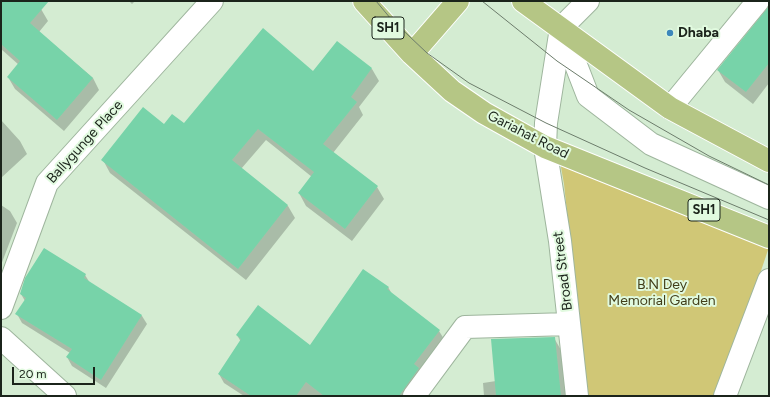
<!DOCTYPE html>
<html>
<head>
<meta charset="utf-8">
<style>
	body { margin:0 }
	#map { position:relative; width:770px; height:397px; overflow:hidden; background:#d4ecd2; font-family:Figtree,sans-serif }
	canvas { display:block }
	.frame { position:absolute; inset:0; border:2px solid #1b241b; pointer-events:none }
	.scale { position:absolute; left:12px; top:367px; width:83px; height:18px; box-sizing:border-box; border:2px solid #1b241b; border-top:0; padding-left:5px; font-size:12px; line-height:14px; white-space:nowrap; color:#1b241b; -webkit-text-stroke:3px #e1fadf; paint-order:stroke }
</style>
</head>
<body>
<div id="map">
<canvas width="770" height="397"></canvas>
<div class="frame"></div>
<div class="scale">20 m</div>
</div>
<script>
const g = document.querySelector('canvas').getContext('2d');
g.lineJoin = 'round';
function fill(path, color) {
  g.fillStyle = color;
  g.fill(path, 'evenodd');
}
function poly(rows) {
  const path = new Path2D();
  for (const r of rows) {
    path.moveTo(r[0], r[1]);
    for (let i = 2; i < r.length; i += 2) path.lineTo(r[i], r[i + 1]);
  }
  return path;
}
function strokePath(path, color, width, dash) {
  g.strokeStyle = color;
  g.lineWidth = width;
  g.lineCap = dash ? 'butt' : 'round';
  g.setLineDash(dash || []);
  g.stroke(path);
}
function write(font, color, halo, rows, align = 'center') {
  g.font = font + ' Figtree,sans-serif';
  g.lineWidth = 4;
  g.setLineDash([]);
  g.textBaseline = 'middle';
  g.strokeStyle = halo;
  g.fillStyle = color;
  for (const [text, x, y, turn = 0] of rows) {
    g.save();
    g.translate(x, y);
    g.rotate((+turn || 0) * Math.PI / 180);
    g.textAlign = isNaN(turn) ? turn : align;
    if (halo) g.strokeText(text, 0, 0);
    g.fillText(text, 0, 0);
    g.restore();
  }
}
fill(poly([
	[559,156,769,247,719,396,586,396,564,184]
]), '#d0c776');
fill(poly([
	[1,1,32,1,41,9,48,21,39,32,93,78,99,90,64,131,15,89,8,77,19,65,1,49],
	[129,1,135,1,132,4],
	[769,8,769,83,753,104,725,82,718,70],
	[337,42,372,69,379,81,359,107,363,115,333,153,377,187,384,199,352,241,306,206,299,193,312,177,266,140,241,169,288,206,295,218,246,280,110,173,103,160,164,125,184,124,314,73],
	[1,120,20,141,27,154,1,178],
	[1,205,10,211,17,223,1,265],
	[85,275,90,283,142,316,147,324,106,388,72,366,67,357,70,353,22,323,17,314,25,301,21,294],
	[388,287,392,294,439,331,444,339,410,396,244,396,224,383,219,374,241,342,237,335,311,346],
	[554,338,561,350,566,396,484,396,483,383,496,381]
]), '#0003');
fill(poly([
	[1,1,49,1,30,23,93,78,57,120,7,77,20,61,1,44],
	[769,6,769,63,746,92,717,70],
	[263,28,313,71,337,41,372,68,351,97,357,102,323,144,378,186,345,229,298,193,314,172,258,129,232,160,288,205,238,269,101,160,143,107,164,124,172,114,184,123],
	[44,248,86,274,84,278,142,315,101,380,66,357,72,349,15,314,26,298,20,294,25,278],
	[363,269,389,287,387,289,440,330,414,364,419,368,399,396,324,396,306,382,296,396,251,396,218,374,241,339,236,335,258,305,310,345],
	[555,337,561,396,496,396,491,339]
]), '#77d3a9');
const minor = poly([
	[562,29,588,96,651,144,769,198],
	[670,108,758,1],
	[1,308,47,183,212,1],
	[1,338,65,396],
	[414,396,465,327,569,324],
	[577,396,560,241,545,147,546,123,561,28,588,1],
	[725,396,769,280]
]);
const major = poly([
	[364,1,412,54,452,91,484,113,545,147,769,237],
	[523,1,670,108,769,161],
	[412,54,458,1]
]);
strokePath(minor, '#9eb59d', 24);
strokePath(major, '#fff', 24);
strokePath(minor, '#fff', 22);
strokePath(major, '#b5c685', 22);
strokePath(poly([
	[376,1,391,19,427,53,469,83,546,123,645,168,769,220],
	[482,1,557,61,629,110,709,156,769,185]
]), '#6c7c6b', 1);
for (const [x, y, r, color] of [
	[670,33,4,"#3d87bb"]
]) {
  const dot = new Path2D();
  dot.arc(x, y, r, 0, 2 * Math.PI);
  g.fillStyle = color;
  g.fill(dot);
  strokePath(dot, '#e1fadf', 1.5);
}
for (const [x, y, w] of [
	[388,28,32],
	[704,210,32]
]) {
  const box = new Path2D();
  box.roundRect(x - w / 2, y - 11, w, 22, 3);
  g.fillStyle = '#e1fadf';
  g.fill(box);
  strokePath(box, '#1b241b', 1);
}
write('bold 13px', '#1b241b', null, [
	["SH1",388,28],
	["SH1",704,210]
]);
write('bold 14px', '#1b241b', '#e1fadf', [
	["Dhaba",678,33]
], 'left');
write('14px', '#1b241b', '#e1fadf', [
	["Gariahat Road",528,135,27],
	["Ballygunge Place",85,142,-48],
	["Broad Street",563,271,-97]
]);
write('14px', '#423e19', '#e1fadf', [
	["B.N Dey",662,285],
	["Memorial Garden",662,301]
]);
</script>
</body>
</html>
